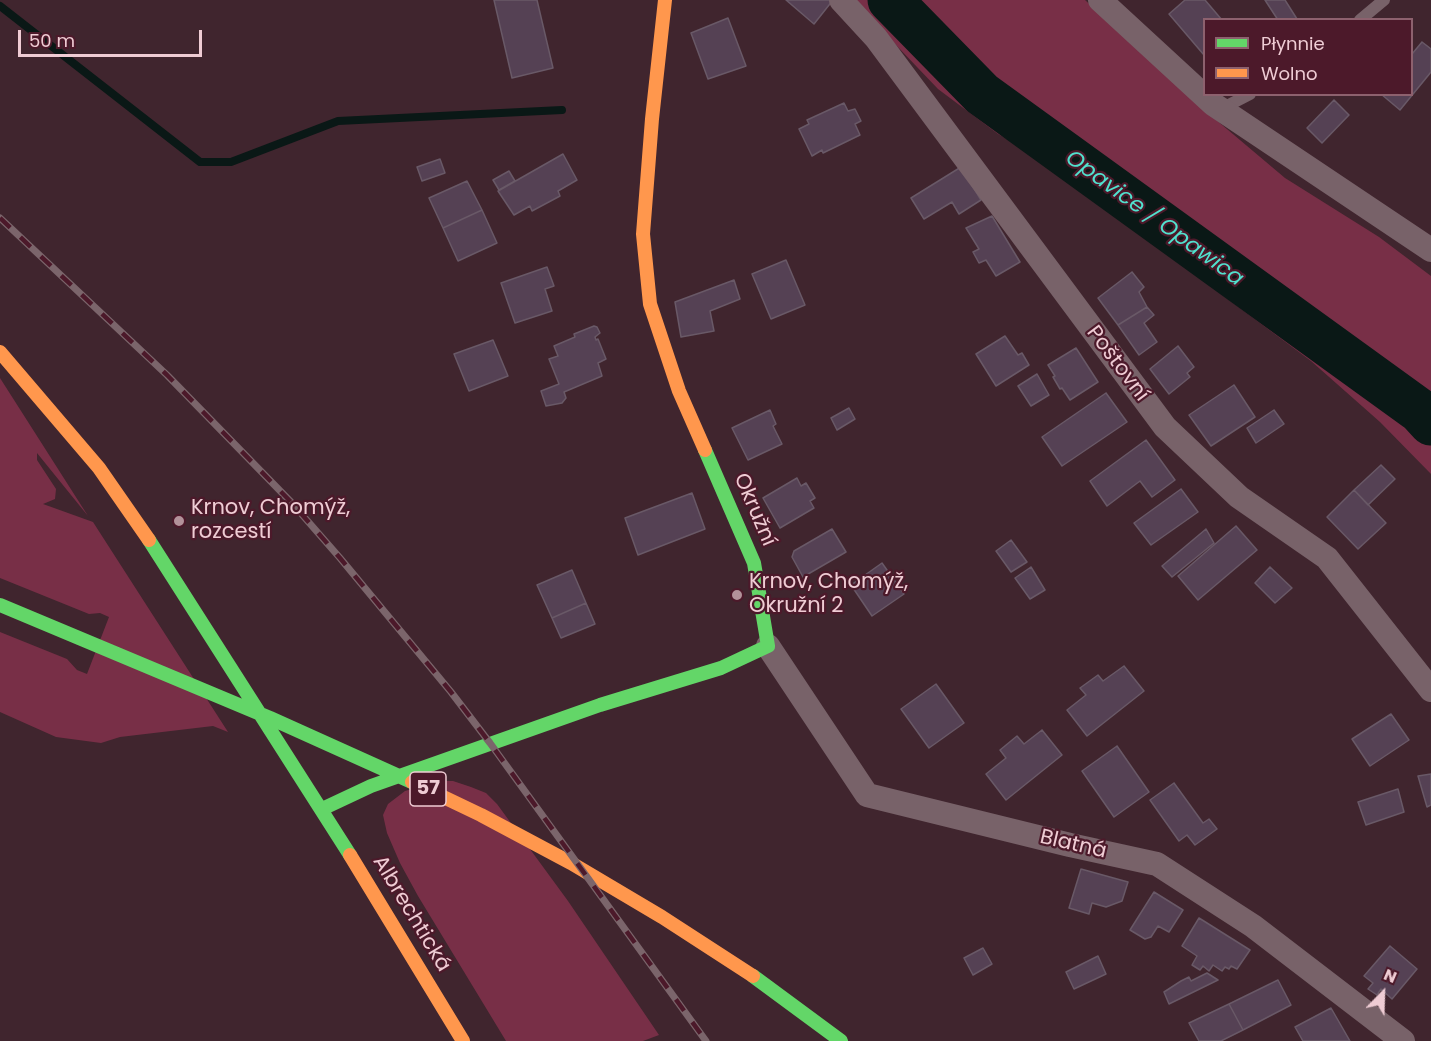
<!DOCTYPE html>
<html>
<head>
<meta charset="utf-8">
<style>
	body { margin:0 }
	#map { position:relative; width:1431px; height:1041px; overflow:hidden; background:#40252e; font-family:Poppins,sans-serif }
	canvas { display:block }
	.legend { position:absolute; left:1203px; top:18px; width:210px; height:78px; box-sizing:border-box; background:#4c192a; border:2px solid #8d616e; margin:0; padding:8px 10px; list-style:none; font-size:18px; color:#efccd4 }
	.legend li { display:flex; align-items:center; gap:12px; height:30px }
	.legend b { width:30px; border:2px solid #8d616e }
	.north { position:absolute; left:1353px; top:963px; width:60px; height:60px; -webkit-text-stroke:4px #4c192a; paint-order:stroke; rotate:23deg; font-size:16px; font-weight:700; line-height:24px; text-align:center; color:#efccd4 }
	.north::after { content:''; display:block; margin:auto; width:21px; height:27px; background:#efccd4; clip-path:polygon(50% 0,100% 100%,50% 72%,0 100%) }
	.scale { position:absolute; left:18px; top:30px; width:184px; height:27px; box-sizing:border-box; border:3px solid #efccd4; border-top:0; padding-left:8px; font-size:18px; line-height:21px; white-space:nowrap; color:#efccd4; -webkit-text-stroke:4px #4c192a; paint-order:stroke }
</style>
</head>
<body>
<div id="map">
<canvas width="1431" height="1041"></canvas>
<ul class="legend">
<li><b style="height:8px;background:#63d668"></b>Płynnie</li>
<li><b style="height:8px;background:#ff974d"></b>Wolno</li>
</ul>
<div class="north">N</div>
<div class="scale">50 m</div>
</div>
<script>
const g = document.querySelector('canvas').getContext('2d');
g.lineJoin = 'round';
function fill(path, color) {
  g.fillStyle = color;
  g.fill(path, 'evenodd');
}
function poly(rows) {
  const path = new Path2D();
  for (const r of rows) {
    path.moveTo(r[0], r[1]);
    for (let i = 2; i < r.length; i += 2) path.lineTo(r[i], r[i + 1]);
  }
  return path;
}
function strokePath(path, color, width, dash) {
  g.strokeStyle = color;
  g.lineWidth = width;
  g.lineCap = dash ? 'butt' : 'round';
  g.setLineDash(dash || []);
  g.stroke(path);
}
function write(font, color, halo, rows, align = 'center') {
  g.font = font + ' Poppins,sans-serif';
  g.lineWidth = 4.5;
  g.setLineDash([]);
  g.textBaseline = 'middle';
  g.strokeStyle = halo;
  g.fillStyle = color;
  for (const [text, x, y, turn = 0] of rows) {
    g.save();
    g.translate(x, y);
    g.rotate((+turn || 0) * Math.PI / 180);
    g.textAlign = isNaN(turn) ? turn : align;
    if (halo) g.strokeText(text, 0, 0);
    g.fillText(text, 0, 0);
    g.restore();
  }
}
fill(poly([
	[853,0,1085,0,1202,108,1285,178,1379,237,1431,276,1431,474,1380,422,1311,361,1031,153,998,134,938,89],
	[0,378,88,516,37,453,37,460,56,489,55,499,43,504,93,522,228,732,213,726,120,737,101,743,56,737,0,712,0,632,67,659,77,670,87,674,109,617,100,613,89,614,0,578],
	[439,781,453,781,471,787,486,793,497,804,568,901,659,1035,643,1041,506,1041,418,896,400,863,387,833,383,815,388,804,405,791]
]), '#782f47');
strokePath(poly([
	[0,6,200,162,231,162,338,121,562,110]
]), '#0a1816', 8);
strokePath(poly([
	[890,0,982,94,1420,411,1431,423]
]), '#0a1816', 45);
const building = poly([
	[494,0,537,0,553,68,512,78,494,0],
	[786,0,833,0,814,24,786,0],
	[1185,0,1205,0,1222,20,1204,20,1204,55,1169,14,1185,0],
	[1265,0,1285,0,1297,19,1278,20,1265,0],
	[728,18,746,66,708,79,691,33,728,18],
	[1422,42,1431,49,1431,72,1400,110,1381,94,1412,94,1412,54,1422,42],
	[1334,100,1349,115,1322,143,1307,128,1334,100],
	[844,103,848,111,855,109,861,121,855,124,860,135,823,153,822,150,812,156,799,129,809,124,807,120,844,103],
	[563,154,577,180,558,191,560,196,532,211,530,206,514,215,498,191,563,154],
	[440,159,445,173,422,181,417,167,440,159],
	[961,167,981,200,959,214,952,202,924,219,911,198,961,167],
	[509,171,515,181,499,190,493,180,509,171],
	[467,181,482,210,443,228,429,198,467,181],
	[482,210,497,243,458,261,443,228,482,210],
	[992,216,1020,262,996,276,986,260,979,263,973,252,979,249,966,228,992,216],
	[786,260,805,305,771,319,752,274,786,260],
	[547,267,554,286,545,289,552,311,515,323,501,283,547,267],
	[1132,272,1144,287,1139,292,1147,307,1118,325,1098,298,1132,272],
	[734,280,740,299,710,311,714,331,681,337,675,302,734,280],
	[1147,307,1154,315,1144,323,1157,342,1139,355,1118,325,1147,307],
	[594,326,597,327,600,333,595,337,596,340,598,339,606,359,598,363,602,376,564,392,566,398,562,403,546,406,541,391,559,384,549,359,558,356,554,346,575,337,574,334,594,326],
	[1005,336,1018,355,1022,353,1029,365,996,386,976,354,1005,336],
	[493,340,508,376,469,391,454,354,493,340],
	[1178,346,1194,367,1187,373,1190,377,1169,394,1150,369,1178,346],
	[1076,348,1098,382,1070,400,1062,388,1060,389,1053,377,1055,376,1048,365,1076,348],
	[1037,374,1049,395,1031,406,1018,386,1037,374],
	[1234,385,1255,417,1211,446,1189,415,1234,385],
	[1106,393,1127,422,1062,466,1042,437,1106,393],
	[849,408,855,419,837,430,831,418,849,408],
	[770,410,776,424,773,426,782,444,748,460,732,428,770,410],
	[1274,410,1284,424,1256,443,1247,428,1274,410],
	[1146,440,1175,480,1152,497,1140,481,1107,506,1090,481,1146,440],
	[1381,465,1395,479,1368,505,1354,490,1381,465],
	[797,478,801,486,806,483,815,498,810,501,814,508,780,528,763,498,797,478],
	[1181,489,1198,512,1151,545,1134,523,1181,489],
	[1354,490,1386,523,1358,549,1327,517,1354,490],
	[692,493,705,529,638,555,625,518,692,493],
	[1236,526,1257,550,1198,600,1178,576,1236,526],
	[832,529,846,552,803,577,792,557,794,551,832,529],
	[1206,529,1214,543,1172,577,1162,566,1206,529],
	[1011,540,1027,562,1011,572,996,551,1011,540],
	[882,563,904,594,872,616,851,585,882,563],
	[1031,567,1045,590,1030,599,1015,578,1031,567],
	[1270,567,1292,588,1275,603,1255,583,1270,567],
	[572,570,586,603,552,618,537,585,572,570],
	[586,603,595,624,561,638,552,618,586,603],
	[1124,666,1144,691,1087,736,1067,710,1086,695,1080,688,1098,675,1103,681,1124,666],
	[936,684,964,723,929,748,901,709,936,684],
	[1391,714,1409,740,1370,766,1352,739,1391,714],
	[1042,730,1062,755,1006,800,986,774,1006,758,1000,750,1017,736,1024,744,1042,730],
	[1117,746,1149,792,1114,817,1082,771,1117,746],
	[1431,774,1431,805,1427,807,1418,776,1431,774],
	[1174,783,1203,823,1209,819,1217,829,1195,845,1187,835,1179,841,1150,800,1174,783],
	[1398,789,1404,812,1366,825,1358,802,1398,789],
	[1081,869,1128,882,1122,901,1106,907,1092,903,1089,914,1069,908,1081,869],
	[1154,892,1183,910,1169,932,1158,926,1151,937,1145,939,1130,930,1154,892],
	[1199,918,1250,950,1237,969,1231,966,1229,969,1225,967,1222,971,1213,965,1209,971,1203,966,1200,970,1192,965,1197,956,1182,946,1199,918],
	[1390,946,1417,969,1392,999,1381,989,1377,995,1368,989,1373,983,1364,976,1390,946],
	[983,948,992,964,973,975,964,958,983,948],
	[1098,956,1106,974,1074,989,1066,972,1098,956],
	[1207,973,1218,980,1169,1004,1164,992,1181,981,1189,977,1191,981,1207,973],
	[1278,980,1291,1005,1243,1030,1229,1004,1278,980],
	[1229,1004,1243,1030,1221,1041,1199,1041,1189,1023,1229,1004],
	[1331,1008,1350,1041,1303,1041,1295,1027,1331,1008]
]);
fill(building, '#554154');
strokePath(building, '#695967', 1.5);
strokePath(poly([
	[1360,20,1384,0],
	[1221,109,1250,94]
]), '#786269', 12);
strokePath(poly([
	[841,0,876,38,1165,427,1239,497,1327,558,1431,690],
	[1100,0,1213,104,1431,250],
	[768,646,867,795,1070,845,1157,864,1253,926,1403,1041]
]), '#786269', 24);
strokePath(poly([
	[149,540,350,855],
	[0,605,270,718,412,782],
	[322,809,371,786,600,705,721,668,768,646,754,563,705,450],
	[753,976,841,1041]
]), '#63d668', 14);
strokePath(poly([
	[665,0,652,119,643,234,650,304,679,391,705,450],
	[0,352,99,468,149,540],
	[412,782,481,815,571,863,662,917,753,976],
	[350,855,463,1041]
]), '#ff974d', 14);
const rail = poly([
	[0,218,167,375,291,502,340,558,451,692,490,743,706,1041]
]);
strokePath(rail, '#7b656b', 7);
strokePath(rail, '#4c192a', 4.5, [14]);
for (const [x, y, r, color] of [
	[179,521,6,"#b2929a"],
	[737,595,6,"#b2929a"]
]) {
  const dot = new Path2D();
  dot.arc(x, y, r, 0, 2 * Math.PI);
  g.fillStyle = color;
  g.fill(dot);
  strokePath(dot, '#4c192a', 2);
}
for (const [x, y, w] of [
	[428,789,36]
]) {
  const box = new Path2D();
  box.roundRect(x - w / 2, y - 17, w, 34, 4.5);
  g.fillStyle = '#4c192a';
  g.fill(box);
  strokePath(box, '#efccd4', 1.5);
}
write('bold 20px', '#efccd4', null, [
	["57",428,789]
]);
write('21px', '#efccd4', '#4c192a', [
	["Poštovní",1117,364,53],
	["Okružní",754,510,67],
	["Blatná",1073,845,13],
	["Albrechtická",411,914,59]
]);
write('21px', '#efccd4', '#4c192a', [
	["Krnov, Chomýž,",191,509],
	["rozcestí",191,533],
	["Krnov, Chomýž,",749,583],
	["Okružní 2",749,607]
], 'left');
write('italic 22px', '#51e1ce', '#4c192a', [
	["Opavice / Opawica",1154,219,36]
]);
</script>
</body>
</html>
